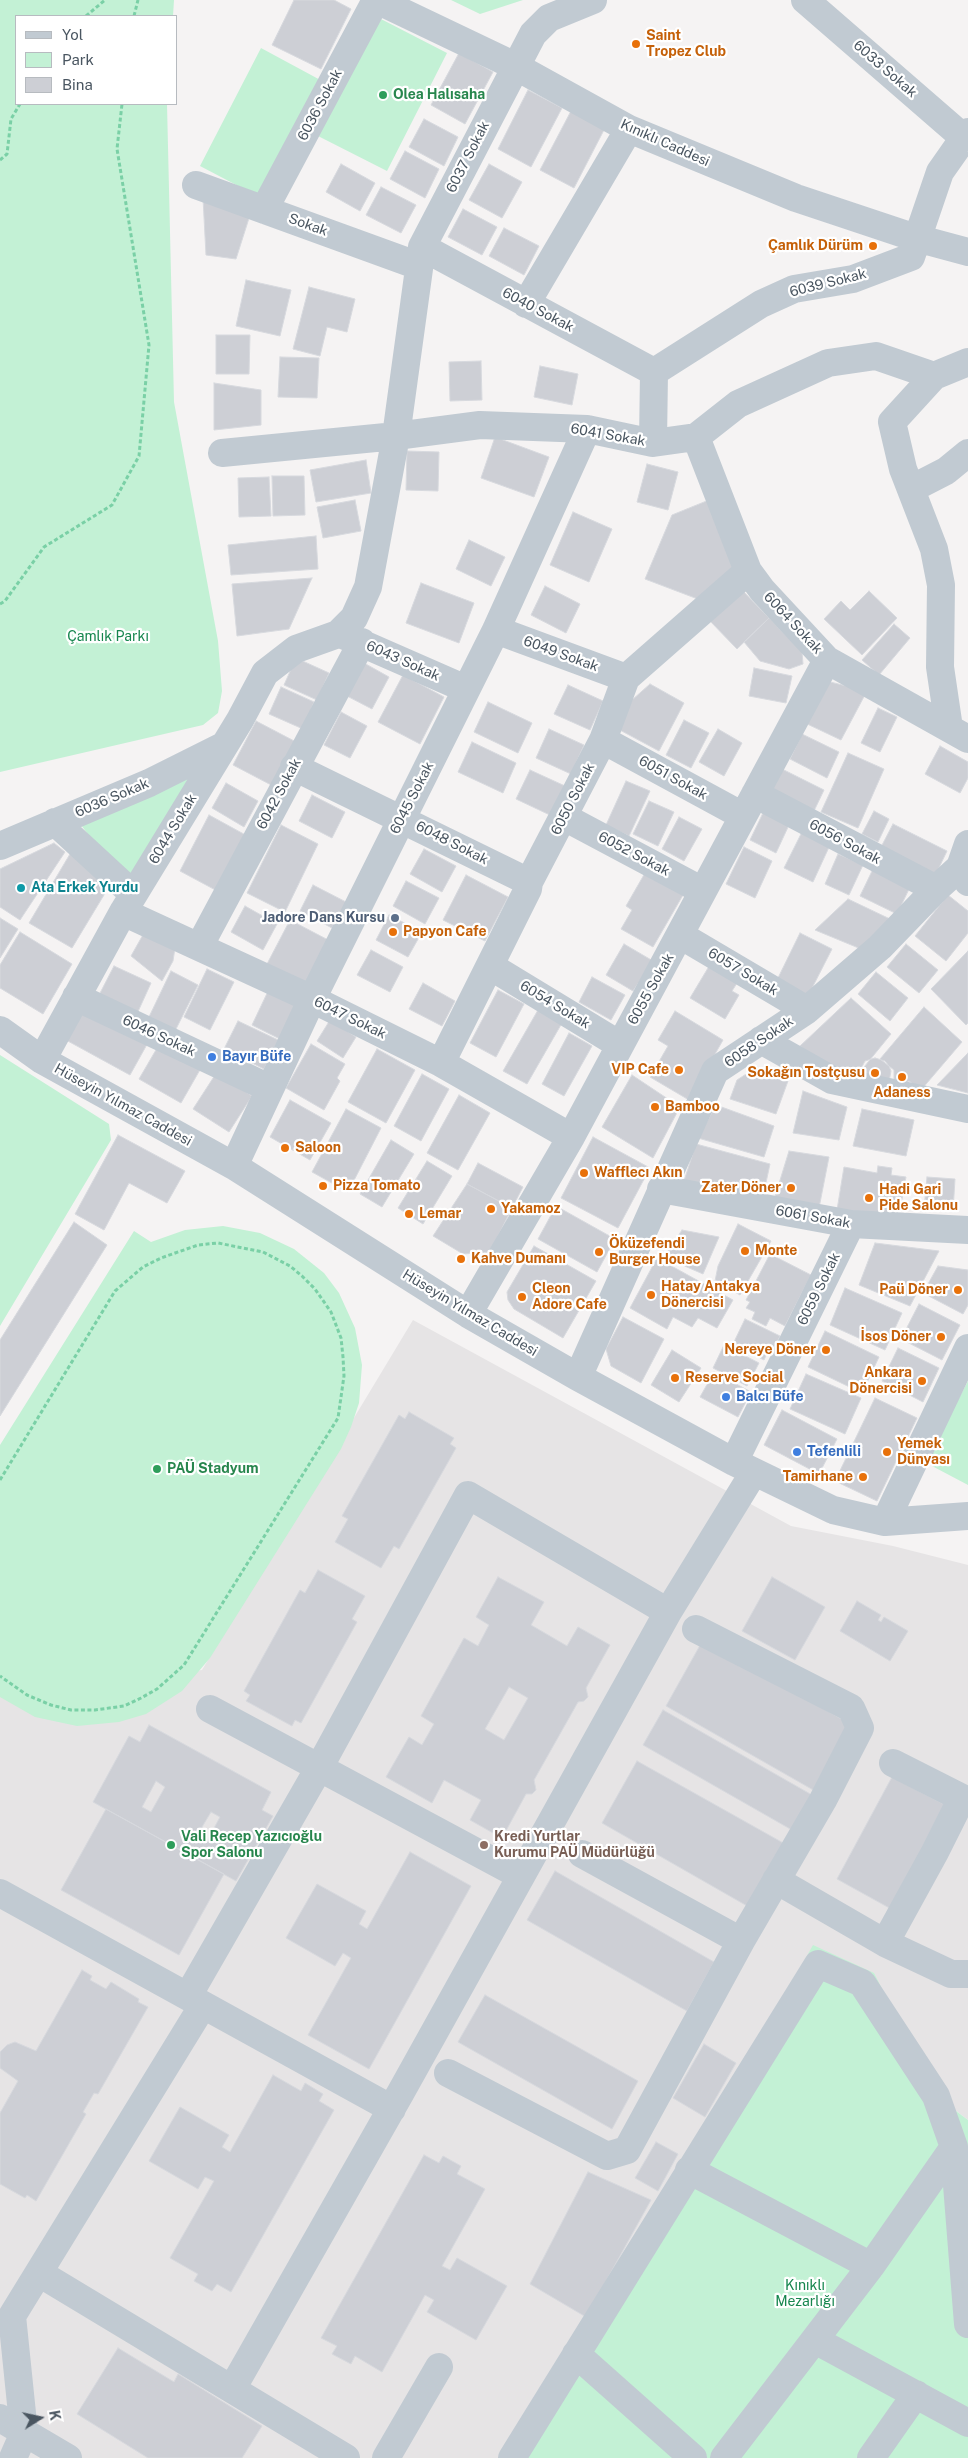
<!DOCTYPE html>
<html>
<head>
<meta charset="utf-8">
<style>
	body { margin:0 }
	#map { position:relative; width:968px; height:2458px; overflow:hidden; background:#f5f3f3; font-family:"Public Sans",sans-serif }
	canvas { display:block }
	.legend { position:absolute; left:15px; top:15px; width:162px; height:90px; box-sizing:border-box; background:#fff; border:1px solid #b7bbc0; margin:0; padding:6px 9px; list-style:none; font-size:15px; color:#4a5661 }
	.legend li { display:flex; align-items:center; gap:10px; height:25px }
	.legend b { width:25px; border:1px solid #b7bbc0 }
	.north { position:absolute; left:15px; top:2393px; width:50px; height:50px; -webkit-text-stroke:4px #fff; paint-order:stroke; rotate:80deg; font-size:14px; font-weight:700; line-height:20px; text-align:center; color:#4a5661 }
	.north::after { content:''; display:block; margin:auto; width:18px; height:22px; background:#4a5661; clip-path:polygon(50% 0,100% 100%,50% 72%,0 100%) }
</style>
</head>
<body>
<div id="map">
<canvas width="968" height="2458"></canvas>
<ul class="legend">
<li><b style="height:6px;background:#c1cad2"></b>Yol</li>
<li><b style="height:14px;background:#c3f1d5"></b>Park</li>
<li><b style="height:14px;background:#cdcfd5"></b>Bina</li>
</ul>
<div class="north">K</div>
</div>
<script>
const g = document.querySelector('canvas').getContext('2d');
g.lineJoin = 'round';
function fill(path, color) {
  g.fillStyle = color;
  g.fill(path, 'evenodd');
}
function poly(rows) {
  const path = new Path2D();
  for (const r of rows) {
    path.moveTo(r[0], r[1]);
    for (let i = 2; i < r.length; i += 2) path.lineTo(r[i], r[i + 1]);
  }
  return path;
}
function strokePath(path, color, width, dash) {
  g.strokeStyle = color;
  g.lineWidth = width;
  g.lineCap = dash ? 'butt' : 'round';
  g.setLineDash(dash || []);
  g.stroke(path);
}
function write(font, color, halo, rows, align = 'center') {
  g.font = font + ' "Public Sans",sans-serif';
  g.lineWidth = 4.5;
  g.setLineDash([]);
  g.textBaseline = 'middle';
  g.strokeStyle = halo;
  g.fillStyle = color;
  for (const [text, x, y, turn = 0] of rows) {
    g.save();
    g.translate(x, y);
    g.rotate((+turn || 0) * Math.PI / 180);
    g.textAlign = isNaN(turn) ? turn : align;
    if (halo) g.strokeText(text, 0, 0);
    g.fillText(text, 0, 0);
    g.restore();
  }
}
fill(poly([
	[413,1320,791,1526,893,1546,968,1565,968,2120,936,2096,512,2458,0,2458,0,1695,202,1670]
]), '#e6e4e5');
fill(poly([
	[0,0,174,0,173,16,16,16,16,104,167,104,174,402,218,641,222,691,218,713,203,725,0,772],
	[451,0,523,0,480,14],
	[379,18,447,53,387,171,318,136],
	[261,48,324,82,263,199,200,166],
	[197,773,133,894,81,825],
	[0,1055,109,1124,111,1140,0,1326],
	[223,1226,260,1233,294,1249,324,1273,339,1293,355,1328,362,1365,359,1403,351,1427,341,1449,210,1658,182,1691,146,1714,119,1722,77,1726,35,1717,0,1697,0,1445,134,1231,151,1242,185,1230],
	[968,1381,968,1485,932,1466,929,1456],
	[813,1945,874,1973,936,2096,968,2120,968,2458,512,2458,689,2170]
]), '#c3f1d5');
const building = poly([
	[294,0,334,0,351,9,321,69,272,45,294,0],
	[459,53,493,72,465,124,431,105,459,53],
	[528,90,562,108,531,167,498,149,528,90],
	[571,111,605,128,574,188,540,170,571,111],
	[424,119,458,137,444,166,409,147,424,119],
	[405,151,439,169,425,198,390,179,405,151],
	[341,164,375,183,360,211,326,192,341,164],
	[489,164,522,182,502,218,469,200,489,164],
	[381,187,416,205,401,233,366,215,381,187],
	[203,198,250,215,236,259,206,255,203,198],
	[463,209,497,227,482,255,448,237,463,209],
	[504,228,539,246,524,275,489,256,504,228],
	[246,280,291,290,280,336,236,326,246,280],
	[309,287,355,299,347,332,327,327,320,356,293,349,309,287],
	[216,335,250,335,249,374,216,374,216,335],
	[280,357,319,358,317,398,278,397,280,357],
	[481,361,482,400,450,401,449,362,481,361],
	[540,366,578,374,572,405,534,397,540,366],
	[214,383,261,390,261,425,214,430,214,383],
	[495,437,549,457,534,497,481,478,495,437],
	[407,451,439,452,438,491,406,490,407,451],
	[366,460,371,493,316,502,310,470,366,460],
	[647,464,678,472,668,510,637,502,647,464],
	[272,476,304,476,305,515,273,516,272,476],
	[269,477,271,516,239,517,238,478,269,477],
	[355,500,361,531,323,538,317,507,355,500],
	[709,500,739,569,703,601,645,579,672,515,709,500],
	[573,512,612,529,589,582,550,565,573,512],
	[316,536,318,569,231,575,228,545,316,536],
	[469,540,505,557,491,586,456,569,469,540],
	[312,578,289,629,237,636,232,584,312,578],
	[421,583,474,603,459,643,406,623,421,583],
	[545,586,580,604,566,633,531,615,545,586],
	[741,589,769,618,737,649,709,620,741,589],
	[869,591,897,618,862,655,824,619,841,601,850,610,869,591],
	[769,618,802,652,803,664,789,669,760,661,744,642,769,618],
	[894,624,910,638,879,675,862,660,894,624],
	[296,658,329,673,317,700,284,685,296,658],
	[364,663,389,677,372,709,347,696,364,663],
	[754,668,792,676,786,703,749,696,754,668],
	[403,675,444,697,420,744,378,722,403,675],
	[826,681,867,691,841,740,803,722,826,681],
	[650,684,684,703,659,751,618,729,632,700,650,684],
	[568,685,603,701,590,730,554,714,568,685],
	[281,687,314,702,303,729,269,714,281,687],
	[488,702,532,723,518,753,474,732,488,702],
	[878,708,897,717,880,752,861,743,878,708],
	[341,712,367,726,350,758,324,745,341,712],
	[684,720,709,733,691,768,666,755,684,720],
	[256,721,298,743,275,787,233,765,256,721],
	[549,729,584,745,571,774,536,758,549,729],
	[718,729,742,743,724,776,699,762,718,729],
	[802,734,839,752,827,778,790,759,802,734],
	[472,742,516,763,503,793,458,772,472,742],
	[940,746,968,762,968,778,960,793,925,774,940,746],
	[848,753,884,769,858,828,821,812,848,753],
	[782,769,824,790,813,813,771,792,782,769],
	[530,770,565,786,552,816,516,799,530,770],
	[626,781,650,791,629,836,606,825,626,781],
	[226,783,258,801,244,827,212,808,226,783],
	[312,795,345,812,332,838,299,821,312,795],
	[649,801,674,812,658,846,633,834,649,801],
	[874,811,889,819,878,842,862,834,874,811],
	[763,813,789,825,776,853,750,840,763,813],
	[209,815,251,838,221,893,180,871,209,815],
	[679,817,702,829,684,861,662,849,679,817],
	[893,824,947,851,935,876,880,849,893,824],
	[281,825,318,844,285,912,247,893,281,825],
	[802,832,830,845,813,882,784,868,802,832],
	[54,843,65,852,20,920,0,907,0,869,54,843],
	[744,847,772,861,755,898,726,884,744,847],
	[424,849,456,866,442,892,410,874,424,849],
	[70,854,113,880,72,948,29,923,70,854],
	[838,854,863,865,849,895,825,884,838,854],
	[874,867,911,885,897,914,860,896,874,867],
	[645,873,683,895,653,947,621,929,632,910,626,906,645,873],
	[466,875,508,897,485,941,443,920,466,875],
	[406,881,439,898,425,924,393,906,406,881],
	[313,885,346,902,332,928,300,911,313,885],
	[948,895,968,911,968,933,946,961,915,936,948,895],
	[848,899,890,919,861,949,815,930,848,899],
	[245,906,277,924,263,950,231,932,245,906],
	[389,915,422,932,408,957,376,940,389,915],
	[0,918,18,929,0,958,0,918],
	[290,920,332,942,309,986,267,964,290,920],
	[20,932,72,964,43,1014,0,988,0,965,20,932],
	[144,933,175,948,173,961,162,981,131,956,144,933],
	[800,933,832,949,808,996,777,980,800,933],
	[624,944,653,961,633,991,606,975,624,944],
	[906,944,938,970,919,993,887,967,906,944],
	[371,950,403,967,390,992,357,975,371,950],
	[968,951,968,1023,966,1025,931,989,968,951],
	[711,963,739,980,732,991,739,995,725,1019,690,998,711,963],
	[114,966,151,983,136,1016,98,997,114,966],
	[207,969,234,982,210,1030,184,1017,207,969],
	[171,971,198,985,174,1033,148,1019,171,971],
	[876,972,908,998,890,1021,858,994,876,972],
	[592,977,625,995,611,1020,579,1002,592,977],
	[423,983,455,1001,442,1026,409,1009,423,983],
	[271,985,300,999,280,1039,252,1025,271,985],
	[498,990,524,1004,496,1057,470,1043,498,990],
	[851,998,891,1034,860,1072,841,1069,820,1062,800,1046,851,998],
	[86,1004,150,1039,130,1075,66,1040,86,1004],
	[924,1007,962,1042,921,1090,909,1081,906,1083,894,1080,894,1070,880,1059,924,1007],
	[538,1010,562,1023,527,1084,503,1071,538,1010],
	[675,1011,723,1040,689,1100,650,1077,668,1046,658,1040,675,1011],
	[330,1020,356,1037,343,1058,317,1041,330,1020],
	[238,1021,278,1040,264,1069,224,1049,238,1021],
	[569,1033,592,1046,564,1096,542,1084,569,1033],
	[160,1043,201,1068,181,1103,139,1079,160,1043],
	[311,1044,345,1064,337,1078,340,1081,324,1110,286,1088,311,1044],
	[377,1049,415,1070,386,1123,348,1102,377,1049],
	[968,1053,968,1093,937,1085,968,1053],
	[875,1058,885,1061,889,1066,891,1071,889,1082,858,1074,865,1061,875,1058],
	[757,1067,788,1081,776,1114,730,1099,737,1080,757,1067],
	[217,1072,252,1096,229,1132,193,1109,217,1072],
	[422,1074,449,1089,421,1141,394,1126,422,1074],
	[632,1075,680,1107,653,1158,602,1127,632,1075],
	[803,1091,847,1107,839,1140,793,1133,803,1091],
	[459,1095,490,1113,458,1170,427,1153,459,1095],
	[290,1100,331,1123,310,1160,270,1137,290,1100],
	[716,1105,774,1126,764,1157,698,1138,716,1105],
	[346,1109,381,1128,348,1192,312,1172,346,1109],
	[862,1109,914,1120,906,1156,853,1146,862,1109],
	[118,1135,185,1171,167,1203,129,1183,104,1230,75,1214,118,1135],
	[593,1137,650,1168,618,1228,561,1198,593,1137],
	[391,1140,414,1154,382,1207,360,1194,391,1140],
	[696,1144,770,1164,762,1201,682,1187,696,1144],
	[789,1151,829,1157,819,1208,773,1203,789,1151],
	[427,1161,452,1176,423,1224,398,1208,427,1161],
	[478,1163,523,1187,512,1208,467,1184,478,1163],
	[878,1166,892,1168,891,1175,906,1177,898,1221,837,1210,844,1167,877,1173,878,1166],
	[927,1177,955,1179,953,1211,924,1209,927,1177],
	[467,1184,512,1208,490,1252,463,1254,433,1236,467,1184],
	[556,1206,615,1239,597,1272,538,1239,556,1206],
	[74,1222,107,1245,0,1416,0,1340,74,1222],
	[738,1224,771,1241,740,1295,715,1281,718,1266,738,1224],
	[682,1230,719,1237,703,1274,664,1257,682,1230],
	[875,1243,939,1251,910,1306,859,1285,875,1243],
	[534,1246,596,1281,563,1338,514,1309,508,1300,507,1292,534,1246],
	[770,1254,811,1275,785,1326,770,1318,766,1326,752,1319,755,1312,746,1308,750,1302,746,1300,770,1254],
	[657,1258,733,1300,717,1328,698,1318,692,1327,673,1317,667,1329,630,1308,657,1258],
	[938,1266,968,1270,968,1305,963,1314,923,1293,938,1266],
	[845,1288,902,1313,885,1350,830,1325,845,1288],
	[919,1304,960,1325,942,1360,901,1339,919,1304],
	[623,1317,664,1339,641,1383,611,1366,606,1349,623,1317],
	[745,1319,780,1336,773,1350,768,1351,764,1360,733,1344,745,1319],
	[825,1331,879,1357,862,1393,808,1367,825,1331],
	[724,1345,759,1363,747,1386,713,1368,724,1345],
	[898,1348,939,1368,923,1402,882,1381,898,1348],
	[672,1350,701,1368,679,1402,651,1385,672,1350],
	[714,1372,751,1392,738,1417,700,1397,714,1372],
	[806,1374,861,1398,845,1434,790,1409,806,1374],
	[875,1398,917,1418,877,1501,835,1481,875,1398],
	[782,1410,837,1439,819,1474,764,1445,782,1410],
	[409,1412,454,1438,450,1444,456,1448,399,1549,394,1546,381,1568,335,1542,348,1519,342,1516,399,1415,405,1419,409,1412],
	[318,1570,365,1596,352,1619,357,1622,301,1723,295,1720,292,1726,246,1701,250,1695,244,1691,300,1590,305,1593,318,1570],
	[498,1577,544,1602,531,1625,567,1646,578,1627,610,1645,586,1688,588,1697,584,1701,578,1702,534,1780,536,1790,532,1794,526,1794,502,1838,470,1820,481,1800,444,1780,432,1803,386,1777,409,1737,422,1745,434,1724,421,1716,464,1638,478,1646,489,1625,476,1617,498,1577],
	[509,1687,528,1698,504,1740,485,1729,509,1687],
	[772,1577,825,1607,795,1660,742,1631,772,1577],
	[857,1601,881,1615,878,1620,881,1622,884,1617,908,1631,890,1661,840,1631,857,1601],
	[703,1640,852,1725,815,1791,666,1706,703,1640],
	[663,1710,812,1795,792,1830,643,1745,663,1710],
	[149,1725,271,1792,262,1810,273,1816,236,1881,93,1802,129,1736,140,1742,149,1725],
	[156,1781,165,1787,151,1812,142,1807,156,1781],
	[211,1812,220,1817,206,1843,196,1837,211,1812],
	[637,1761,785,1844,749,1907,602,1823,637,1761],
	[892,1777,949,1807,893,1910,837,1879,892,1777],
	[106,1809,224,1874,179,1955,61,1890,106,1809],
	[410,1852,471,1886,369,2069,308,2035,351,1958,343,1953,335,1966,286,1938,317,1884,366,1911,359,1924,367,1929,410,1852],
	[555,1871,714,1962,687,2011,527,1920,555,1871],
	[82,1970,92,1976,90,1980,106,1989,111,1982,139,1999,138,2002,148,2007,98,2094,94,2093,83,2112,86,2114,36,2201,27,2195,25,2198,0,2184,0,2113,18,2081,0,2068,0,2052,7,2045,15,2042,36,2051,82,1970],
	[485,1995,638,2081,612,2129,458,2042,485,1995],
	[704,2044,736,2063,705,2117,673,2098,704,2044],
	[273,2075,301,2091,305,2083,323,2094,319,2101,334,2110,231,2292,217,2284,212,2291,194,2281,198,2274,170,2258,214,2181,205,2177,198,2189,149,2161,180,2107,229,2135,222,2147,230,2152,273,2075],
	[656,2142,678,2154,658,2191,635,2178,656,2142],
	[424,2155,439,2163,443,2156,461,2166,457,2174,485,2189,442,2266,450,2270,457,2258,507,2286,476,2340,427,2312,434,2300,425,2295,382,2372,355,2356,351,2364,332,2354,337,2346,321,2338,424,2155],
	[588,2172,651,2200,586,2317,530,2284,588,2172],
	[118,2348,174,2382,178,2374,262,2426,242,2458,148,2458,77,2414,118,2348]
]);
fill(building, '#cdcfd5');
strokePath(building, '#d7d9de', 1);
strokePath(poly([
	[86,16,105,0],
	[134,16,138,0],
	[0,160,7,154,11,119,20,104],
	[0,604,5,601,44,547,112,505,139,456,149,345,117,149,122,104],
	[0,1480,115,1291,143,1267,161,1258,198,1245,218,1243,263,1252,290,1266,302,1276,315,1289,331,1312,341,1338,343,1357,344,1376,338,1418,184,1665,157,1689,141,1698,124,1706,95,1710,71,1710,51,1705,27,1695,0,1676]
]), '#7ad0a6', 3, [4, 2.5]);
strokePath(poly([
	[377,0,515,66,629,129,796,198,916,238,968,252],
	[805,0,964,138],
	[196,185,419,266],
	[264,210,376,0],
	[422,247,654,372],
	[526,304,629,129],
	[654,372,761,304,794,289,853,279,911,257,940,172,968,132],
	[934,376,892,422,903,469,934,549,941,585,940,667,949,728],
	[696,437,748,571,762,590,827,660,968,739],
	[653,443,654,372],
	[222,453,396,436,480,425,587,429,653,443,696,437,738,404,828,363,876,356,934,376,968,362],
	[911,489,946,471,968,453],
	[496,630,626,678],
	[345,636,466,689],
	[603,740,743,816],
	[294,767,529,882],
	[755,794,936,889],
	[564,817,703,891],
	[55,822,133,894],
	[968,844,960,867,968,882],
	[0,846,149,783,223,746],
	[123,912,312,999,441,1063,571,1137],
	[680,935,807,1010],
	[199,947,362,642],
	[490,966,620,1045],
	[76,997,269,1088],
	[0,1030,42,1060,234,1166,468,1314,578,1377,734,1462,833,1510,885,1522,968,1516],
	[761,1040,832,1080,968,1109],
	[42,1060,123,912,240,720,265,673,296,649,338,634,354,618,368,587,396,436,422,247,533,34,549,18,593,0],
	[441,1063,528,889,529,882,603,740,626,678,748,571],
	[234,1166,312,999,496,630,587,429],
	[661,1189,851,1224,968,1230],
	[468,1314,571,1137,827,660],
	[578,1377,715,1071,807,1010,880,947,936,889,960,867],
	[734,1462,851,1224],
	[885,1522,968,1348],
	[210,1709,521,1876],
	[582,1854,741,1941,823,1800,860,1728,851,1708,696,1629],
	[776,1880,885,1943,951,1974,968,1974],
	[0,1893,392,2109],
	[885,1943,935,1852,962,1798,893,1763],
	[188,1996,319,1768,468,1495,668,1612],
	[448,2073,607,2156,627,2150,741,1941],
	[689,2170,871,2266],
	[39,2273,346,2458],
	[815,2340,968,2423],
	[576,2354,693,2458],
	[232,2389,401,2092,668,1612,754,1472],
	[0,2418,68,2458],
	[13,2458,24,2433,12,2316,203,2005],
	[386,2458,439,2367],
	[512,2458,818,1964,862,1983,936,2096,954,2147,968,2324],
	[724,2458,871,2266,954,2147],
	[871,2458,916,2394]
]), '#c1cad2', 28);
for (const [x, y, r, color] of [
	[636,44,5,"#e8710a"],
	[383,95,5,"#2e9e5b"],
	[873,246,5,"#e8710a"],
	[21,888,5,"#0f9aa8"],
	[395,918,5,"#5c6f8a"],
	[393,932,5,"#e8710a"],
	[212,1057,5,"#3f7fe0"],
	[679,1070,5,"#e8710a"],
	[875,1073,5,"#e8710a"],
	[902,1077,5,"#e8710a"],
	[655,1107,5,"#e8710a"],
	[285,1148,5,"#e8710a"],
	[584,1173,5,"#e8710a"],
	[323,1186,5,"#e8710a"],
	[791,1188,5,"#e8710a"],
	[869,1198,5,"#e8710a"],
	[491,1209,5,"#e8710a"],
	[409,1214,5,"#e8710a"],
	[745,1251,5,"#e8710a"],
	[599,1252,5,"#e8710a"],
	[461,1259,5,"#e8710a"],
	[958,1290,5,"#e8710a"],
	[651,1295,5,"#e8710a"],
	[522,1297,5,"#e8710a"],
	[941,1337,5,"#e8710a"],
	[826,1350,5,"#e8710a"],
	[675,1378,5,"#e8710a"],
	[922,1381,5,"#e8710a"],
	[726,1397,5,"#3f7fe0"],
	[797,1452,5,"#3f7fe0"],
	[887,1452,5,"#e8710a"],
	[157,1469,5,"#2e9e5b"],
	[863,1477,5,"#e8710a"],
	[171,1845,5,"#2e9e5b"],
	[484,1845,5,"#8d6e63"]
]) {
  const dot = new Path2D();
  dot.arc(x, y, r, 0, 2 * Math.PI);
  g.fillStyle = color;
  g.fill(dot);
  strokePath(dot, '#fff', 2);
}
write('bold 14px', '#c56008', '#fff', [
	["Saint",646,36],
	["Tropez Club",646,52],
	["Çamlık Dürüm",863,246,"right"],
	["Papyon Cafe",403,932],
	["VIP Cafe",669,1070,"right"],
	["Sokağın Tostçusu",865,1073,"right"],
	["Adaness",902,1093,"center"],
	["Bamboo",665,1107],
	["Saloon",295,1148],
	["Wafflecı Akın",594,1173],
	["Pizza Tomato",333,1186],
	["Zater Döner",781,1188,"right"],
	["Hadi Gari",879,1190],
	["Pide Salonu",879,1206],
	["Yakamoz",501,1209],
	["Lemar",419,1214],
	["Öküzefendi",609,1244],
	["Burger House",609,1260],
	["Monte",755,1251],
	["Kahve Dumanı",471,1259],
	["Hatay Antakya",661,1287],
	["Dönercisi",661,1303],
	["Cleon",532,1289],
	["Adore Cafe",532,1305],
	["Paü Döner",948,1290,"right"],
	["İsos Döner",931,1337,"right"],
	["Nereye Döner",816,1350,"right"],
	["Ankara",912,1373,"right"],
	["Dönercisi",912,1389,"right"],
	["Reserve Social",685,1378],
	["Yemek",897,1444],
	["Dünyası",897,1460],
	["Tamirhane",853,1477,"right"]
], 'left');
write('14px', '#4a5661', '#fff', [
	["6033 Sokak",885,69,41],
	["6036 Sokak",320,105,-62],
	["Kınıklı Caddesi",665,143,24],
	["6037 Sokak",468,157,-63],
	["Sokak",308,225,20],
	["6039 Sokak",828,283,-14],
	["6040 Sokak",538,310,28],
	["6041 Sokak",608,435,10],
	["6064 Sokak",793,623,47],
	["6049 Sokak",561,654,20],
	["6043 Sokak",403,661,24],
	["6051 Sokak",673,778,29],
	["6042 Sokak",279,794,-62],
	["6036 Sokak",112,798,-23],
	["6045 Sokak",412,798,-63],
	["6050 Sokak",573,799,-63],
	["6044 Sokak",173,829,-59],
	["6056 Sokak",845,842,28],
	["6048 Sokak",452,843,27],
	["6052 Sokak",634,854,28],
	["6057 Sokak",743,972,31],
	["6055 Sokak",651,989,-61],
	["6054 Sokak",555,1005,31],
	["6047 Sokak",350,1018,26],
	["6046 Sokak",159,1036,25],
	["6058 Sokak",759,1042,-34],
	["Hüseyin Yılmaz Caddesi",123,1105,29],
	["6061 Sokak",813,1217,10],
	["6059 Sokak",819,1289,-64],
	["Hüseyin Yılmaz Caddesi",470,1313,31]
]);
write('bold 14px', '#27864d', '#fff', [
	["Olea Halısaha",393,95],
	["PAÜ Stadyum",167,1469],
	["Vali Recep Yazıcıoğlu",181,1837],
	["Spor Salonu",181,1853]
], 'left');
write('14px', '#17864f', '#fff', [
	["Çamlık Parkı",108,637],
	["Kınıklı",805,2286],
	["Mezarlığı",805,2302]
]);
write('bold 14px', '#0d838f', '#fff', [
	["Ata Erkek Yurdu",31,888]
], 'left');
write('bold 14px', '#4e5e75', '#fff', [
	["Jadore Dans Kursu",385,918]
], 'right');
write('bold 14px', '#366cbe', '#fff', [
	["Bayır Büfe",222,1057],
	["Balcı Büfe",736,1397],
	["Tefenlili",807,1452]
], 'left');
write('bold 14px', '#785e54', '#fff', [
	["Kredi Yurtlar",494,1837],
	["Kurumu PAÜ Müdürlüğü",494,1853]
], 'left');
</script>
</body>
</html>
